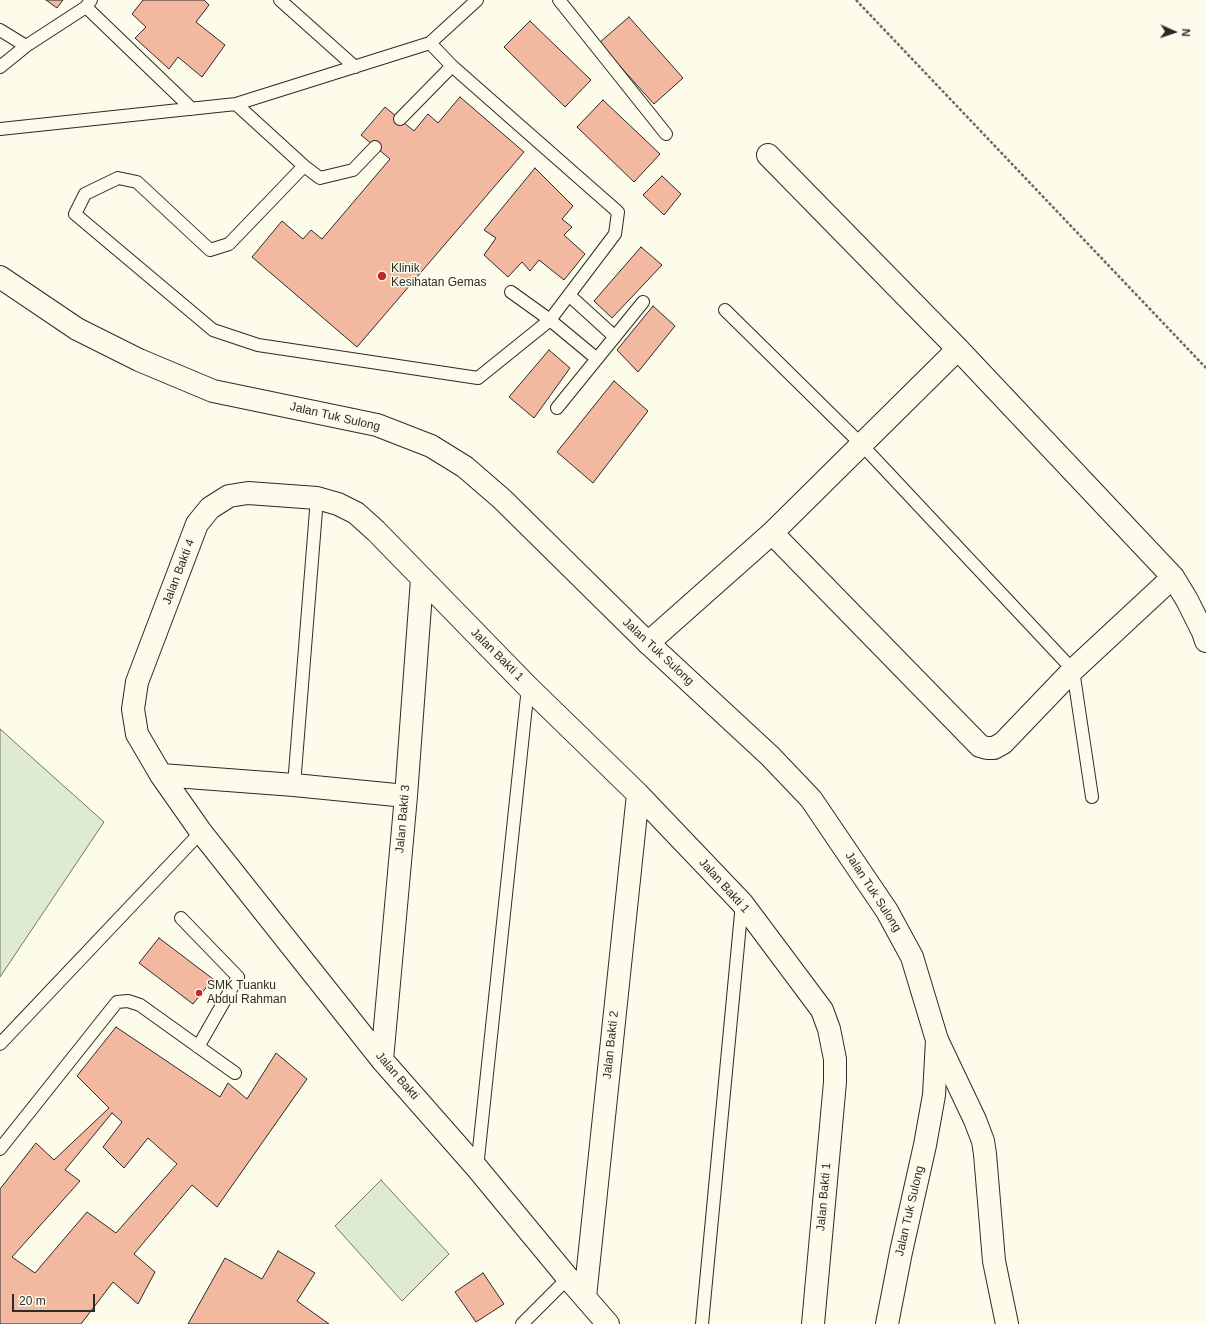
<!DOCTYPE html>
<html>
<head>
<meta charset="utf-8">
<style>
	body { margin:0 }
	#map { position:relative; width:1206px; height:1324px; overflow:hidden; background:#fdfbea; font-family:Arial,sans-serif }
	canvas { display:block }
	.north { position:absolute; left:1154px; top:12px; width:40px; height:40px; -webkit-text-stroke:3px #fdfbea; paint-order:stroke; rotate:93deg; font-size:11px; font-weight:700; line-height:16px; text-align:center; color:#2b2b2b }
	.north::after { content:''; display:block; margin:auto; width:14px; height:18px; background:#2b2b2b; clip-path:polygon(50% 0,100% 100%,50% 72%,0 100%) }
	.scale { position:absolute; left:12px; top:1294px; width:83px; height:18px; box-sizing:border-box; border:2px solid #2b2b2b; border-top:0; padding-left:5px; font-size:12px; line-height:14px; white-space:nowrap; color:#2b2b2b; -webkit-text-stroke:3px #fdfbea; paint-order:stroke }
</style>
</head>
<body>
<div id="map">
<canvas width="1206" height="1324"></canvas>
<div class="north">N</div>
<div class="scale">20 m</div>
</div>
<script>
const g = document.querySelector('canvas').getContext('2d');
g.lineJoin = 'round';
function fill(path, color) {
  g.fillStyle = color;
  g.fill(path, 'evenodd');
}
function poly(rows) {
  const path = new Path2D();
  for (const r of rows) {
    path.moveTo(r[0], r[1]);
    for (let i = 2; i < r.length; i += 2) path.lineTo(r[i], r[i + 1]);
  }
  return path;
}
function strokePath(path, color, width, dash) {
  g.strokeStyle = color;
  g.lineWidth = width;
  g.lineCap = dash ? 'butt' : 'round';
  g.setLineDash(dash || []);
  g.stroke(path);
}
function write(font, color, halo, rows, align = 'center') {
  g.font = font + ' Arial,sans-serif';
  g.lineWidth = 3;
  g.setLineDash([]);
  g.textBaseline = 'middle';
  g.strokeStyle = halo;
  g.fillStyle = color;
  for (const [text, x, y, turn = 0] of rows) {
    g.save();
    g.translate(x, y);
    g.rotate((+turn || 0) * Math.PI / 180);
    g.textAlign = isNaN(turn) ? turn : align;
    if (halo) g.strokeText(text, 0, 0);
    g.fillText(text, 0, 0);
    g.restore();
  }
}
const green = poly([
	[0,729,104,822,0,977,0,729],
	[381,1180,449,1254,402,1301,335,1226,381,1180]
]);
fill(green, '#deebd1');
strokePath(green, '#74746e', 1);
const building = poly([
	[46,0,63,0,57,8,46,0],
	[143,0,204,0,209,5,196,22,225,45,202,77,178,57,169,69,135,38,146,27,132,14,143,0],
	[629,17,683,78,654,104,599,43,629,17],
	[530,21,591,80,565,107,504,47,530,21],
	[460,97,524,152,357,347,252,257,282,221,303,239,311,230,322,239,390,159,361,135,385,107,414,131,428,114,438,123,460,97],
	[603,100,660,154,634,182,577,127,603,100],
	[535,168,573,206,562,219,572,227,564,235,585,254,564,280,539,260,530,271,522,262,508,277,484,255,496,238,484,230,535,168],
	[662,176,681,194,664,215,643,195,662,176],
	[641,247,662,265,612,318,594,301,641,247],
	[653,306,675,326,638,372,617,350,653,306],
	[549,350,570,368,534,418,509,397,549,350],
	[614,381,648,411,593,483,557,452,614,381],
	[159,938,213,979,193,1004,139,963,159,938],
	[116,1027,220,1097,228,1083,247,1099,276,1053,307,1079,217,1207,192,1185,134,1254,155,1272,138,1304,113,1282,81,1324,0,1324,0,1189,36,1143,54,1160,109,1108,77,1076,116,1027],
	[112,1113,122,1122,103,1147,124,1168,148,1138,177,1164,116,1233,87,1212,35,1273,12,1257,80,1181,65,1170,112,1113],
	[278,1251,315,1273,297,1301,329,1324,188,1324,225,1258,262,1279,278,1251],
	[483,1273,504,1304,476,1322,455,1292,483,1273]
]);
fill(building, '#f2b8a0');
strokePath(building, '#2b2b2b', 1);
const service = poly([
	[91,0,86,7,192,109],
	[280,0,355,67],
	[559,0,666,134],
	[0,30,26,46],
	[0,67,26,46,86,7],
	[236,104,304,166,320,178,353,170,375,147],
	[400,119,452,66],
	[0,129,236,104,430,43,477,0],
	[304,166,229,244,210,250,137,182,118,178,85,194,75,214,213,330,258,345,478,378,550,320,615,234,618,212,452,66,430,43],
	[511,292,550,320,597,359],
	[570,296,615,337],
	[725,310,861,444,1073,670,1092,797],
	[557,408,643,302],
	[294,785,317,498],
	[181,918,238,977,198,1047],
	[0,1044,201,832],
	[0,1149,117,1002,128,1001,140,1005,235,1073],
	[477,1168,528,687],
	[522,1324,568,1278],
	[702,1324,742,903]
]);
const minor = poly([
	[768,155,958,349,1173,577,1187,600,1203,632,1206,641],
	[772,533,980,746,987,748,994,748,1003,743,1073,670,1173,577],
	[648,643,772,533,958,349],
	[161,775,294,785,406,796],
	[937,1040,975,1120,983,1141,985,1154,994,1261,1007,1324],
	[382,1060,406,796,422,579],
	[585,1297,638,794],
	[608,1324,568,1278,477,1168,382,1060,201,832,161,775,137,734,133,709,137,682,197,524,210,508,229,496,248,493,317,498,338,504,356,513,376,531,528,687,638,794,742,903,822,1010,829,1029,835,1059,835,1082,813,1324]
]);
const tertiary = poly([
	[0,277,77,329,139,360,213,391,377,425,431,446,465,467,502,499,648,643,770,756,811,799,887,911,912,957,937,1040,934,1095,925,1145,901,1252,887,1324]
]);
strokePath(service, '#2b2b2b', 14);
strokePath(minor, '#2b2b2b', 24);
strokePath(tertiary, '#2b2b2b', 24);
strokePath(poly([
	[856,0,1206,368]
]), '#6a6964', 2.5, [3, 2]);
strokePath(service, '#fdfbea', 12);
strokePath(minor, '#fdfbea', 22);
strokePath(tertiary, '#fdfbea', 22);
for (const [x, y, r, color] of [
	[382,276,5,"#c62828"],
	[199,993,4,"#c62828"]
]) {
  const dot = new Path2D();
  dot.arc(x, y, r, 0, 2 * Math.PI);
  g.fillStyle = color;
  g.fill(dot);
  strokePath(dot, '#fdfbea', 1.5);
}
write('12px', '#2b2b2b', '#fdfbea', [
	["Klinik",391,269],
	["Kesihatan Gemas",391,283],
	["SMK Tuanku",207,986],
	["Abdul Rahman",207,1000]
], 'left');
write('12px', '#2b2b2b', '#fdfbea', [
	["Jalan Tuk Sulong",335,417,13],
	["Jalan Bakti 4",179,572,-69],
	["Jalan Tuk Sulong",658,652,43],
	["Jalan Bakti 1",497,655,45],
	["Jalan Bakti 3",403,819,-85],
	["Jalan Bakti 1",724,886,48],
	["Jalan Tuk Sulong",873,892,57],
	["Jalan Bakti 2",611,1045,-84],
	["Jalan Bakti",397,1076,49],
	["Jalan Bakti 1",824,1197,-85],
	["Jalan Tuk Sulong",910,1211,-77]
]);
</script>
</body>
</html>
